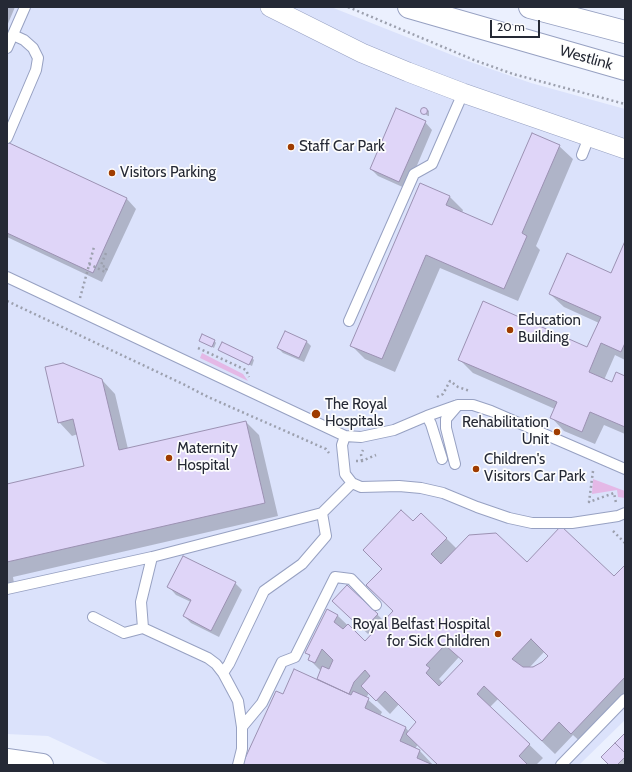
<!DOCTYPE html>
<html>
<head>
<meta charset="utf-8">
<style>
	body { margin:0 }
	#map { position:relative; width:632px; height:772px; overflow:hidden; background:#ebf0fe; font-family:Cabin,sans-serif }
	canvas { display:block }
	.frame { position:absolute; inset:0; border:8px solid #252935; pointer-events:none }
	.scale { position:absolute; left:490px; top:20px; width:50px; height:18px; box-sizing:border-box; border:2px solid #252935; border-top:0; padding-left:5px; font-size:12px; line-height:14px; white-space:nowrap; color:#252935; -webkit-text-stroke:3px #fdfdfd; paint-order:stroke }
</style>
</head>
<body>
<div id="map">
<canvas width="632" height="772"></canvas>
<div class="frame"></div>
<div class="scale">20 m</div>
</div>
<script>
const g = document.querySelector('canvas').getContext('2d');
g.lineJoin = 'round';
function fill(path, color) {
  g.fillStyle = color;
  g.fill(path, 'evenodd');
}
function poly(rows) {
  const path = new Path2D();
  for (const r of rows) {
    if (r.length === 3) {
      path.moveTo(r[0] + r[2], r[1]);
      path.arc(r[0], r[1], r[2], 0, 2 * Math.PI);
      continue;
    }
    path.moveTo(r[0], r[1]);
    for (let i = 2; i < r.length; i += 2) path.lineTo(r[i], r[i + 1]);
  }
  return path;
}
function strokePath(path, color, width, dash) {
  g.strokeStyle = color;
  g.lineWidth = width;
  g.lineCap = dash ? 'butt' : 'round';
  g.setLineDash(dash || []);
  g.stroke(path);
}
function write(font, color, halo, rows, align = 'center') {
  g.font = font + ' Cabin,sans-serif';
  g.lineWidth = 3.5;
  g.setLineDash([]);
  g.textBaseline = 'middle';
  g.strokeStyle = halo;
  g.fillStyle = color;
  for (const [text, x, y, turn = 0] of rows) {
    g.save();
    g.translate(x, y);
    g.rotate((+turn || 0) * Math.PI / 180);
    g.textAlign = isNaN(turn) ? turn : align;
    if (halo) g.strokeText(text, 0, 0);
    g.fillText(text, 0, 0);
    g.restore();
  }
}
fill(poly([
	[7,7,331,7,462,59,531,83,625,109,625,720,579,765,110,765,48,736,7,734]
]), '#dbe2fb');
fill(poly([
	[202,353,243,374,248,381,200,358],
	[593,479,625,491,625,498,618,497,617,490,592,494]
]), '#e4b8e6');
fill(poly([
	[7,7,15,7,7,26],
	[423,108,427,109,429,111,429,116,428,116,422,112],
	[425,122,432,130,407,189,378,176,371,169],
	[7,143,127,199,136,209,102,282,7,237],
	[559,146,573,159,536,246,540,250,518,301,440,268,395,372,365,359,351,345,450,197,463,210,462,213,493,226],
	[625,244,625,360,615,355,604,380,613,383,625,377,625,434,604,425,595,444,564,431,551,417,555,409,473,373,459,359,588,348,599,323,564,307,550,294,612,274],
	[200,340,214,340,216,343,214,348],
	[307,342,311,346,304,362,283,353,278,348],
	[222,351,252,358,254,360,252,366],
	[102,380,115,394,128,449,246,422,259,435,278,516,13,577,15,589,7,591,7,485,86,467,78,434,72,436,59,422],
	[413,523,446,538,457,549,527,564,614,578,625,566,625,704,585,746,573,735,555,754,498,699,490,707,543,758,536,765,439,765,418,744,415,749,420,751,433,765,244,765,283,695,318,681,321,671,309,659,310,657,307,653,337,615,365,642,394,612,383,569],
	[544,652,549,656,542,663,529,668],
	[459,657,464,662,443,683,439,679],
	[369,693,390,714,399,704,418,722,409,732,406,728,380,716,382,712,366,698],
	[235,583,242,590,219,637,191,623,184,616,191,602,176,595,169,587],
	[347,586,382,619,368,634,333,601],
	[625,734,625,765,610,765]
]), '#0003');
const building = poly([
	[424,111,3.5],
	[396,108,426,121,399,182,370,169,396,108],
	[532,133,560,145,522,233,527,236,504,289,426,255,382,359,350,346,420,183,450,196,446,205,492,225,532,133],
	[7,142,127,198,93,273,7,233,7,142],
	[625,241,625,343,621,352,601,343,589,372,612,382,616,372,625,376,625,427,590,412,582,432,550,418,557,402,458,360,483,301,587,347,601,317,549,294,567,253,611,273,625,241],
	[285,331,307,341,299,358,277,348,285,331],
	[202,334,215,340,212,347,199,341,202,334],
	[222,342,253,357,249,365,218,350,222,342],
	[63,363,102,379,119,450,246,421,265,503,7,562,7,484,84,466,73,419,58,423,45,367,63,363],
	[401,510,413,521,421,513,447,538,431,554,441,564,469,535,496,533,527,562,561,526,614,576,625,565,625,677,571,734,559,722,542,741,484,686,477,694,530,744,519,756,528,765,438,765,406,734,416,722,385,691,376,701,361,686,370,676,365,670,354,682,349,694,317,679,322,666,329,669,333,660,322,649,315,663,308,660,310,655,305,653,327,609,338,615,334,622,343,629,348,624,365,641,393,611,366,585,382,569,363,550,401,510],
	[531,639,548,656,542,662,533,667,523,667,512,659,531,639],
	[445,645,463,661,439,686,426,673,430,668,426,665,445,645],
	[183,556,236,582,211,631,183,616,191,600,167,587,183,556],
	[347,585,378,614,363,630,332,601,347,585],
	[294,669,351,695,353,691,369,698,365,708,406,727,400,741,420,750,417,758,433,765,242,765,276,691,283,694,294,669],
	[625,733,625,753,615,743,625,733],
	[615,743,625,753,625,757,617,765,609,765,601,757,615,743]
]);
fill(building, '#dfd5f8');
strokePath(building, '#9c92b3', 1);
const lane = poly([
	[7,48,25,7],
	[7,138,36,70,38,58,33,48,24,40,13,35],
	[582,155,589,137],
	[7,277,345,436,361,437,394,430,427,416,458,405,473,405,491,411,625,469],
	[349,321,414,174,432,164,463,93],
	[427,416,431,424,442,459],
	[345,436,342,445,345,474,352,483,361,487,399,486,421,488,443,493,477,507,509,518,532,523,572,523,618,516,625,513],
	[455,464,446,428,446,419,458,405],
	[7,589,152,557,322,513,352,483],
	[93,617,124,633,143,628,141,602,152,557],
	[143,628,208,658,216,664,223,673,238,701,242,727,242,749,238,765],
	[223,673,229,664,264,591,302,564,326,536,322,513],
	[242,727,262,703,282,662,295,657,335,577,351,579,376,605],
	[561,765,625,699]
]);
const street = poly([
	[270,7,362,53,408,72,463,93,625,149]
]);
const primary = poly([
	[7,760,42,765]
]);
const highway = poly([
	[409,7,625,69],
	[530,7,625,32]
]);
strokePath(lane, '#97a1c2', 12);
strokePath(street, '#97a1c2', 20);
strokePath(primary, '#97a1c2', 24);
strokePath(highway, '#97a1c2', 24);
strokePath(poly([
	[348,7,474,60,513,74,625,104],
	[89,264,105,272,107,268,101,265,106,253],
	[80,298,94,247],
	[7,301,183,384,208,397,326,449,329,453],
	[198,348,246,370,249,377],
	[437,397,443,394,450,381,458,387,470,391],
	[356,461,362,461,376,455],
	[362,461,361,454,363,450],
	[593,471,589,502,614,493,616,503,615,503],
	[613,531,625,543]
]), '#9ca0ae', 2.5, [2, 3]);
strokePath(lane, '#fff', 10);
strokePath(street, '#fff', 19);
strokePath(primary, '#fff', 22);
strokePath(highway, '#fff', 22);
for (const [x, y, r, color] of [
	[291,147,4,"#9f3c00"],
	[112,173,4,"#9f3c00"],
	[510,330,4,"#9f3c00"],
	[316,414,5,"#9f3c00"],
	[557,432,4,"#9f3c00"],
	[169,458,4,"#9f3c00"],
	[476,469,4,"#9f3c00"],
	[498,634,4,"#9f3c00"]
]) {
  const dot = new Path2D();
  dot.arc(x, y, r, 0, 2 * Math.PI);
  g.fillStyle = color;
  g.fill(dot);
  strokePath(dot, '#fdfdfd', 1.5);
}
write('15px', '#252935', '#fdfdfd', [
	["Westlink",586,58,16]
]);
write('15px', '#252935', '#fdfdfd', [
	["Staff Car Park",299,147],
	["Visitors Parking",120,173],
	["Education",518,321],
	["Building",518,338],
	["The Royal",325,405],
	["Hospitals",325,422],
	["Rehabilitation",549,423,"right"],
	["Unit",549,440,"right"],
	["Maternity",177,449],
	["Hospital",177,466],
	["Children's",484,460],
	["Visitors Car Park",484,477],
	["Royal Belfast Hospital",490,625,"right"],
	["for Sick Children",490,642,"right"]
], 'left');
</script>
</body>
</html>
